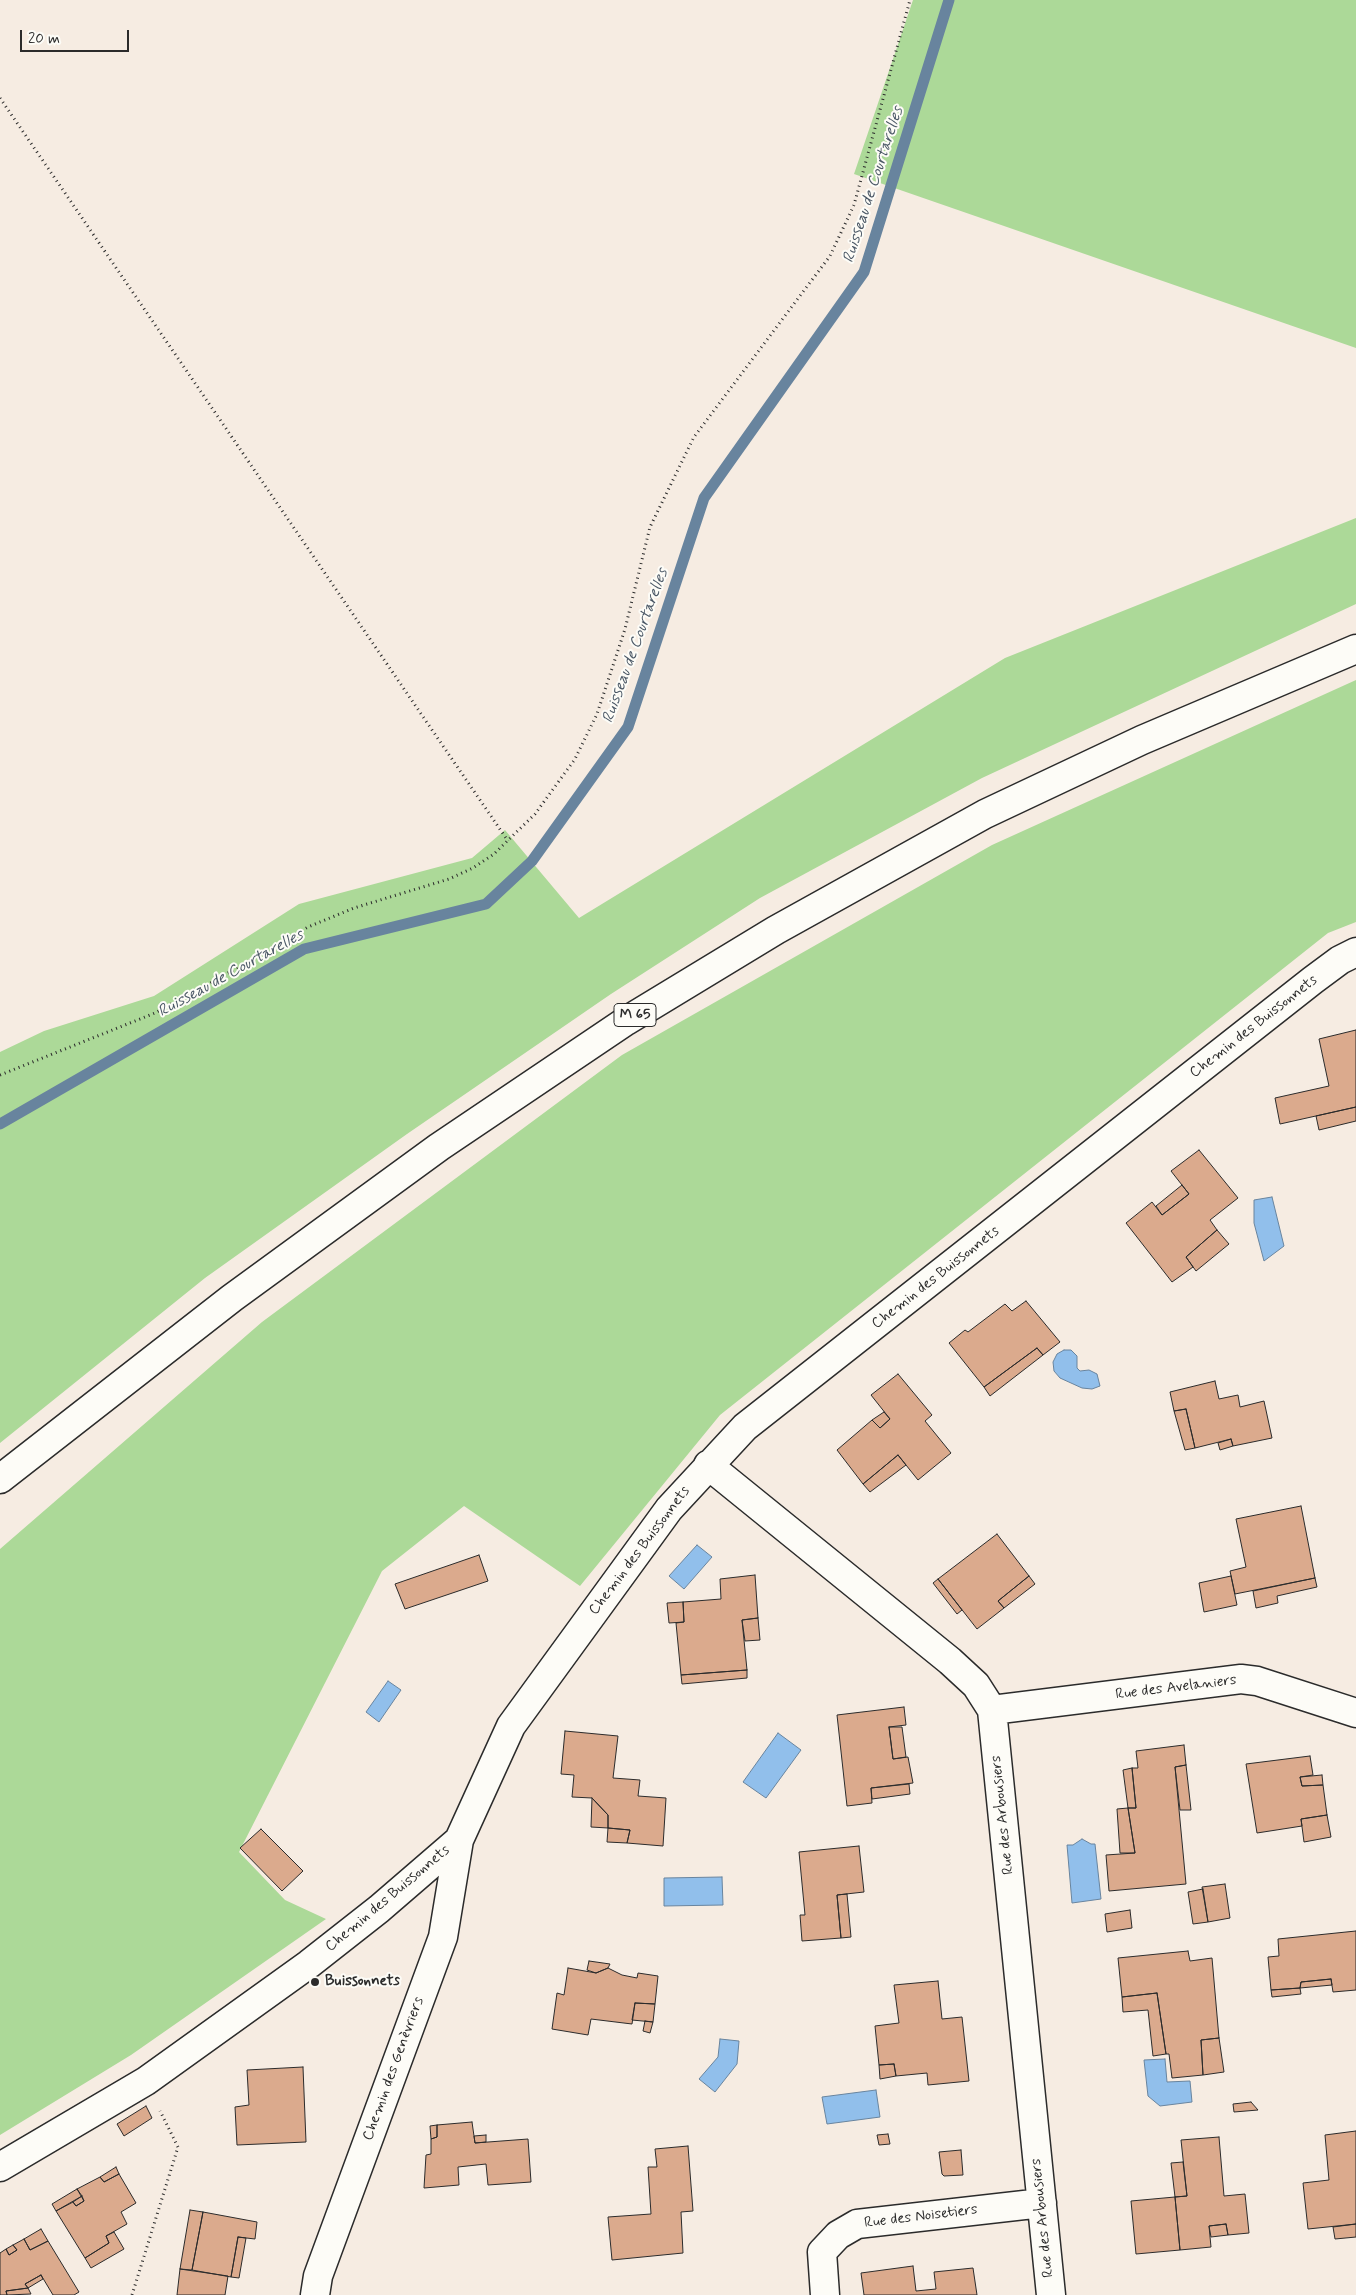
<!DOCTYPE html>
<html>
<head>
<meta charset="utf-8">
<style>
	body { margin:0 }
	#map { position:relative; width:1356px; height:2295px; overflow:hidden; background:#f6ece2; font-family:Mynerve,sans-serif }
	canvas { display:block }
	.scale { position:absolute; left:20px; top:30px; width:109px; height:22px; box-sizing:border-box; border:2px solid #2b2b2b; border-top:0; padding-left:6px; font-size:15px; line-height:18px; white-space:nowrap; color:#2b2b2b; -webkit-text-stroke:4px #fdfcf7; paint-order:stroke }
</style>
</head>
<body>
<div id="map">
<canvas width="1356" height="2295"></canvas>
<div class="scale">20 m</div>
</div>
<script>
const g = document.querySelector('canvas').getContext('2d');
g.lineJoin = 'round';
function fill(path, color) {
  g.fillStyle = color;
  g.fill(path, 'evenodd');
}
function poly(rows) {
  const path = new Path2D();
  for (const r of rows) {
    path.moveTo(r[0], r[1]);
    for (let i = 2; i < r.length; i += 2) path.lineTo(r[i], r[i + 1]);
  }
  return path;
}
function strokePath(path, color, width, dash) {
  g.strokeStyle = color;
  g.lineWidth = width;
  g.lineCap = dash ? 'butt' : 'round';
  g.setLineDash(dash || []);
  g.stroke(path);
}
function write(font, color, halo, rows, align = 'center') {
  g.font = font + ' Mynerve,sans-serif';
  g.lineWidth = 4;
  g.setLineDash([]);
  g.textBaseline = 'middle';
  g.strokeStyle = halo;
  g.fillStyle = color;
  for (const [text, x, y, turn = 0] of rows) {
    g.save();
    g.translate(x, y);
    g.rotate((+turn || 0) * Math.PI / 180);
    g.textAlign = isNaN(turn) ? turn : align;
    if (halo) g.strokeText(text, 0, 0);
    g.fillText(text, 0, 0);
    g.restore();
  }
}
fill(poly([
	[913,0,1356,0,1356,348,854,174],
	[1356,518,1356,604,982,778,760,898,611,994,407,1134,205,1278,0,1443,0,1052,44,1031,154,996,299,904,472,858,505,830,579,918,1005,658],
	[1356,680,1356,922,1328,933,720,1415,580,1586,464,1506,382,1571,239,1852,285,1900,326,1919,131,2055,0,2135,0,1549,262,1322,622,1055,992,845]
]), '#acd998');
const water = poly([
	[1272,1197,1284,1246,1264,1261,1254,1223,1254,1200,1272,1197],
	[1064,1350,1071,1350,1077,1356,1077,1368,1080,1371,1089,1370,1097,1374,1100,1386,1092,1389,1082,1388,1060,1378,1054,1371,1053,1362,1057,1354,1064,1350],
	[697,1545,712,1557,684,1589,669,1576,697,1545],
	[388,1681,401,1690,379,1722,366,1712,388,1681],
	[778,1733,801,1750,766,1798,743,1782,778,1733],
	[1082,1839,1091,1844,1095,1844,1101,1899,1072,1903,1067,1845,1073,1845,1082,1839],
	[722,1877,723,1905,664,1906,664,1878,722,1877],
	[720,2039,739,2041,737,2064,715,2092,699,2079,718,2057,720,2039],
	[1165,2059,1167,2082,1190,2081,1192,2102,1160,2106,1148,2096,1144,2060,1165,2059],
	[876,2090,880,2117,827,2124,822,2097,876,2090]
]);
fill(water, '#91bfeb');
strokePath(water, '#68849e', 1);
strokePath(poly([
	[0,1124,304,949,486,904,532,861,628,727,704,498,864,272,949,0]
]), '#68849e', 11);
const building = poly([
	[1356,1030,1356,1107,1280,1124,1275,1098,1329,1086,1319,1039,1356,1030],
	[1356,1107,1356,1121,1319,1130,1316,1116,1356,1107],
	[1199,1150,1238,1198,1210,1220,1217,1230,1186,1257,1193,1267,1172,1282,1126,1223,1152,1202,1162,1215,1189,1194,1171,1171,1199,1150],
	[1182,1185,1189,1194,1162,1215,1156,1206,1182,1185],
	[1217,1230,1229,1244,1196,1271,1186,1257,1217,1230],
	[1026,1301,1060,1342,1043,1355,1037,1348,984,1387,949,1343,965,1330,968,1332,1005,1304,1012,1311,1026,1301],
	[1037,1348,1043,1355,990,1396,984,1387,1037,1348],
	[898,1374,932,1415,925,1421,951,1453,918,1480,898,1455,863,1484,837,1450,872,1420,880,1428,890,1419,871,1395,898,1374],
	[1215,1381,1219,1399,1238,1395,1240,1407,1264,1401,1272,1438,1233,1446,1231,1439,1195,1448,1186,1409,1174,1411,1170,1392,1215,1381],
	[1186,1409,1195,1448,1185,1450,1174,1411,1186,1409],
	[884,1412,890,1419,880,1428,872,1420,884,1412],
	[1231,1439,1233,1446,1220,1450,1218,1443,1231,1439],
	[898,1455,906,1465,870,1492,863,1484,898,1455],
	[1301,1506,1315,1578,1235,1594,1230,1571,1246,1567,1236,1519,1301,1506],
	[997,1534,1029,1576,998,1601,1004,1608,977,1629,938,1579,997,1534],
	[479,1555,488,1581,405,1609,395,1584,479,1555],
	[755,1575,758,1618,742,1620,747,1670,681,1675,676,1623,684,1622,683,1602,721,1599,720,1579,755,1575],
	[1029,1576,1035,1584,1004,1608,998,1601,1029,1576],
	[1231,1576,1237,1605,1204,1612,1199,1583,1231,1576],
	[1315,1578,1317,1587,1277,1596,1278,1603,1256,1608,1253,1591,1315,1578],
	[938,1579,962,1610,957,1614,933,1583,938,1579],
	[683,1602,684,1622,669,1623,667,1603,683,1602],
	[758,1618,760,1640,745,1641,742,1620,758,1618],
	[747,1670,747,1678,682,1684,681,1675,747,1670],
	[904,1707,906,1725,889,1727,893,1759,908,1757,913,1783,871,1788,872,1803,847,1806,837,1715,904,1707],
	[889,1727,902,1727,906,1757,893,1759,889,1727],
	[565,1731,618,1736,613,1778,640,1780,638,1796,666,1798,663,1846,627,1843,630,1830,608,1828,608,1815,592,1798,572,1797,574,1775,561,1774,565,1731],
	[1184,1745,1186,1765,1175,1767,1186,1884,1109,1891,1106,1855,1135,1853,1128,1808,1136,1808,1132,1768,1138,1768,1136,1751,1184,1745],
	[1310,1756,1313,1775,1300,1777,1302,1786,1323,1785,1327,1815,1301,1819,1302,1826,1257,1833,1246,1764,1310,1756],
	[1186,1765,1191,1810,1180,1810,1175,1767,1186,1765],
	[1132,1768,1136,1808,1128,1808,1123,1770,1132,1768],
	[1322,1775,1323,1785,1302,1786,1300,1777,1322,1775],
	[909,1784,910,1794,872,1799,871,1788,909,1784],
	[592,1798,608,1815,608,1828,591,1827,592,1798],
	[1128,1808,1135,1853,1120,1853,1117,1809,1128,1808],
	[1327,1815,1331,1837,1304,1842,1301,1819,1327,1815],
	[608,1828,630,1830,627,1843,607,1842,608,1828],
	[261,1829,303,1871,282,1891,240,1848,261,1829],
	[859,1846,864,1892,837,1895,841,1938,802,1941,800,1915,805,1915,799,1852,859,1846],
	[1225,1884,1230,1918,1208,1922,1202,1887,1225,1884],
	[1203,1889,1208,1922,1193,1924,1188,1892,1203,1889],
	[847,1894,851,1937,841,1938,837,1895,847,1894],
	[1130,1910,1132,1928,1107,1932,1105,1914,1130,1910],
	[1356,1931,1356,1990,1333,1992,1331,1979,1301,1982,1300,1988,1271,1990,1268,1957,1279,1956,1278,1939,1356,1931],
	[1188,1951,1190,1961,1212,1958,1219,2038,1201,2040,1203,2075,1172,2078,1169,2054,1166,2054,1157,1993,1122,1997,1118,1958,1188,1951],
	[589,1961,610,1964,608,1968,596,1973,587,1970,589,1961],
	[568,1968,596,1973,608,1968,622,1975,637,1978,638,1973,658,1976,655,2004,635,2003,632,2024,591,2019,588,2035,552,2029,557,1993,564,1995,568,1968],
	[1331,1979,1332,1985,1300,1988,1301,1982,1331,1979],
	[938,1981,942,2019,962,2017,969,2081,928,2085,927,2073,896,2076,894,2064,879,2065,875,2026,899,2023,894,1985,938,1981],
	[1300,1988,1301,1994,1272,1997,1271,1990,1300,1988],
	[1157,1993,1166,2054,1153,2056,1148,2010,1123,2012,1122,1997,1157,1993],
	[635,2003,655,2004,653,2022,632,2020,635,2003],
	[645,2021,653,2022,650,2033,643,2031,645,2021],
	[1219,2038,1224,2072,1203,2075,1201,2040,1219,2038],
	[894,2064,896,2076,880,2079,879,2065,894,2064],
	[303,2067,306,2142,237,2145,235,2107,249,2105,247,2070,303,2067],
	[1251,2102,1258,2110,1234,2112,1233,2104,1251,2102],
	[146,2106,152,2118,124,2136,117,2124,146,2106],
	[472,2122,475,2143,528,2139,531,2182,488,2185,486,2164,458,2167,459,2185,424,2188,426,2155,431,2154,431,2139,437,2137,437,2125,472,2122],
	[437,2125,437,2137,431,2139,430,2126,437,2125],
	[1356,2131,1356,2224,1308,2229,1303,2183,1329,2180,1325,2135,1356,2131],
	[888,2134,890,2144,879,2145,877,2135,888,2134],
	[486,2135,486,2142,475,2143,474,2136,486,2135],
	[1219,2137,1224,2196,1245,2194,1249,2233,1228,2235,1226,2224,1209,2226,1211,2247,1180,2250,1175,2197,1187,2196,1181,2140,1219,2137],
	[688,2146,693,2211,681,2212,683,2253,612,2260,608,2217,651,2214,648,2167,657,2167,655,2149,688,2146],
	[961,2150,963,2175,944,2176,942,2174,939,2152,961,2150],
	[1183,2162,1187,2196,1175,2197,1171,2163,1183,2162],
	[116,2167,119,2174,104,2182,100,2177,116,2167],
	[119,2174,136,2203,121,2212,127,2224,106,2236,109,2243,85,2258,56,2211,73,2202,76,2206,84,2201,77,2189,100,2177,104,2182,119,2174],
	[77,2189,82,2196,56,2211,52,2204,77,2189],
	[82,2196,84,2201,76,2206,73,2202,82,2196],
	[1175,2197,1180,2250,1136,2254,1131,2201,1175,2197],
	[190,2210,203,2212,192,2270,180,2269,190,2210],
	[203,2212,257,2222,255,2239,238,2237,231,2277,192,2270,203,2212],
	[1226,2224,1228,2235,1211,2237,1209,2226,1226,2224],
	[1356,2224,1356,2237,1335,2239,1333,2227,1356,2224],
	[41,2229,48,2241,30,2250,24,2239,41,2229],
	[114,2232,124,2249,91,2268,85,2258,109,2243,106,2236,114,2232],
	[238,2237,246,2238,239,2278,231,2277,238,2237],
	[24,2239,30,2250,48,2241,79,2292,74,2295,53,2295,41,2275,25,2284,28,2288,6,2291,7,2295,0,2295,0,2253,6,2249,9,2255,17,2250,13,2245,24,2239],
	[13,2245,17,2250,9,2255,6,2249,13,2245],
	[913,2266,916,2291,936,2289,934,2272,973,2268,977,2295,864,2295,861,2273,913,2266],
	[180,2269,228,2276,225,2295,177,2295,180,2269],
	[41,2275,43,2279,28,2288,25,2284,41,2275],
	[28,2288,31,2294,7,2295,6,2291,28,2288]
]);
fill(building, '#dbaa8d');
strokePath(building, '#2b2b2b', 1);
const street = poly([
	[708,1465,950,1661,976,1685,992,1710,1051,2295],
	[992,1710,1241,1679,1257,1681,1356,1713],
	[0,2167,146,2081,309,1964,379,1909,459,1840,511,1726,669,1509,745,1427,1313,980,1340,960,1356,952],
	[315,2295,318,2276,443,1937,459,1840],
	[825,2295,822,2252,838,2235,857,2224,1042,2203]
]);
const primary = poly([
	[0,1479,232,1298,439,1147,626,1021,776,930,985,814,1142,740,1356,649]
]);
strokePath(street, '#2b2b2b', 31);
strokePath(primary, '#2b2b2b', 31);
strokePath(poly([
	[0,98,508,841],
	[0,1075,155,1013,216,980,308,927,354,908,449,879,473,868,494,854,535,814,575,759,597,714,625,629,650,527,694,437,830,256,854,205,910,0],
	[132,2295,178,2147,160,2111]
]), '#2b2b2b', 3, [1, 4]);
strokePath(street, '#fdfcf7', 28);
strokePath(primary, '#fdfcf7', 28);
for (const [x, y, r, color] of [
	[315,1982,5,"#2b2b2b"]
]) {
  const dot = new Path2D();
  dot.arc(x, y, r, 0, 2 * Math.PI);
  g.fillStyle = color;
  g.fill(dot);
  strokePath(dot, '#fdfcf7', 2);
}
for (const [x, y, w] of [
	[635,1015,42]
]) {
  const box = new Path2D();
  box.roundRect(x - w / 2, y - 11.5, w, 23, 4);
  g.fillStyle = '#fdfcf7';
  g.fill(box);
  strokePath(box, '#2b2b2b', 1);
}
write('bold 14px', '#2b2b2b', null, [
	["M 65",635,1015]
]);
write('15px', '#2b2b2b', '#fdfcf7', [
	["Chemin des Buissonnets",1254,1027,-38],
	["Chemin des Buissonnets",936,1278,-38],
	["Chemin des Buissonnets",640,1551,-53],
	["Rue des Avelaniers",1176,1688,-7],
	["Rue des Arbousiers",1003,1815,-96],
	["Chemin des Buissonnets",388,1899,-40],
	["Chemin des Genèvriers",394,2069,-70],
	["Rue des Noisetiers",921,2217,-7],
	["Rue des Arbousiers",1043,2218,-96]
]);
write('bold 15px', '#2b2b2b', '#fdfcf7', [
	["Buissonnets",325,1982]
], 'left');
write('italic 16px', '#4a5765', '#fdfcf7', [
	["Ruisseau de Courtarelles",874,185,-72],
	["Ruisseau de Courtarelles",636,646,-70],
	["Ruisseau de Courtarelles",231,974,-29]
]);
</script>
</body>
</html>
